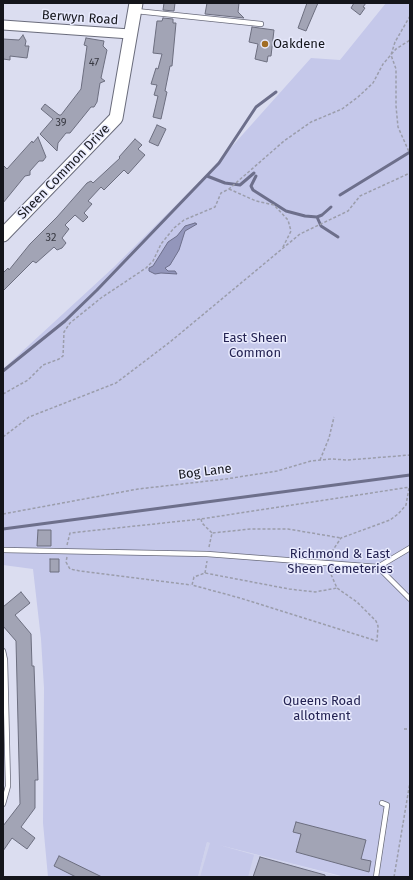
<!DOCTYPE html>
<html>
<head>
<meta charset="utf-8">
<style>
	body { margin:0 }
	#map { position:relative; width:413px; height:880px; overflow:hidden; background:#dbddf0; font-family:"Fira Sans",sans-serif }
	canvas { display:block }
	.frame { position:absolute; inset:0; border:4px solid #14151b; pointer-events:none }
</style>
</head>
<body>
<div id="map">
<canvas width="413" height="880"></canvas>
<div class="frame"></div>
</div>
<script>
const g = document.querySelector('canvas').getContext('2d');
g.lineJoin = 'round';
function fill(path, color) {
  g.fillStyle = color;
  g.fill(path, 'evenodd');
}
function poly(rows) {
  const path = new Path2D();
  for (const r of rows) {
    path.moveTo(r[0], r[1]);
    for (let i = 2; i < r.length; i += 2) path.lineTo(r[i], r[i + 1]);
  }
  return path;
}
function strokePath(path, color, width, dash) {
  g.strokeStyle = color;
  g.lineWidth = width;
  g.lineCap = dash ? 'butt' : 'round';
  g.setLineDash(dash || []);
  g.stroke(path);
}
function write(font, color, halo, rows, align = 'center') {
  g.font = font + ' "Fira Sans",sans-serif';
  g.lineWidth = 3;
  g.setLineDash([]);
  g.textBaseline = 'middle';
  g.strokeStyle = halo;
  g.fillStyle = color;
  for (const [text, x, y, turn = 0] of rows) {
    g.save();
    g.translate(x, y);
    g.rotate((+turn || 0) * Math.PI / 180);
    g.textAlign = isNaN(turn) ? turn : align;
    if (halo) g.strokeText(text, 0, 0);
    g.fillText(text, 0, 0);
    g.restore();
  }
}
fill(poly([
	[207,842,342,877,198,877]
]), '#cfd2ec');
fill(poly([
	[386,3,410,3,410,877,379,877,389,813,385,810,373,877,345,877,219,845,254,855,248,877,200,877,210,843,207,842,198,877,48,877,43,823,44,688,41,639,33,569,3,565,3,369,114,267,210,171,311,58,340,60]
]), '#c5c8ea');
const water = poly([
	[195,223,197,224,185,231,179,250,170,265,165,268,168,271,175,271,177,274,161,273,155,274,149,271,149,268,153,266,168,242,177,236,185,226,195,223]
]);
fill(water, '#9396bb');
strokePath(water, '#6d6f8b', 1);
strokePath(poly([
	[207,176,225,183,240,185,254,173],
	[256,176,251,186,253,190,286,211,305,216,317,217,322,215,331,207],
	[340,195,410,152],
	[317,217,321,226,338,237],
	[3,371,65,321,97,290,219,163,256,107,276,92],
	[3,529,410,475]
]), '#6d6f8b', 3);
const building = poly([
	[164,3,175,3,174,11,163,10,164,3],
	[207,3,239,3,238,12,244,18,205,14,207,3],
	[307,3,318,3,306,31,298,28,307,3],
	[354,3,366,3,363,7,365,8,360,15,351,8,354,3],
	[163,18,173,19,173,23,176,23,172,66,170,66,165,91,167,92,161,119,153,117,158,96,154,95,157,85,151,84,156,68,158,69,162,54,153,53,157,21,162,21,163,18],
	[252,27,274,30,271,56,268,56,267,62,255,59,258,44,249,42,252,27],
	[23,35,26,41,25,46,29,46,27,58,10,56,10,60,3,59,3,39,19,40,23,35],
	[86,38,104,41,103,46,107,50,101,78,105,81,100,83,97,102,94,107,91,107,70,133,66,133,58,143,57,151,40,134,53,119,41,109,45,104,59,115,61,115,81,89,87,46,84,45,86,38],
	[157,125,166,129,158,146,149,142,157,125],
	[38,137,46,157,43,161,39,161,30,171,30,175,25,176,3,203,3,165,7,169,32,141,33,143,38,137],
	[135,139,142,145,138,149,145,155,128,174,124,170,104,190,101,187,88,201,92,204,84,213,88,217,83,222,75,215,65,225,69,229,62,238,66,243,62,248,57,250,54,247,36,263,33,261,3,291,3,273,8,268,9,270,30,244,57,217,87,183,91,181,93,183,120,158,119,157,135,139],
	[38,530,51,530,51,546,37,546,38,530],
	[50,559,59,559,59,572,50,572,50,559],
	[21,592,30,603,15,615,31,634,32,666,34,666,38,780,35,780,35,808,21,827,35,838,27,849,12,838,3,851,3,826,20,804,16,641,3,626,3,607,21,592],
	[296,822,366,840,361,859,371,861,369,872,296,852,301,834,293,832,296,822],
	[59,856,102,877,76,877,54,866,59,856],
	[260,857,325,875,325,877,253,877,260,857]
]);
fill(building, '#a2a4b5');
strokePath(building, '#6c6e7f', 1);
const lane = poly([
	[136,11,261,24],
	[3,550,207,554,378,567,410,548],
	[378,567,410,599],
	[3,651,5,660,8,786,3,804],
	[376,877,387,805,382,803]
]);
const street = poly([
	[3,25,130,34]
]);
const secondary = poly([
	[3,235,116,118,136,3]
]);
strokePath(lane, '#6a6c7c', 6);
strokePath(street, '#6a6c7c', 11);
strokePath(secondary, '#6a6c7c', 15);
strokePath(poly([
	[410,16,395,42,391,55,396,69,396,106,398,127,410,154],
	[229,189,256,201,274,205,288,220,291,231,282,249],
	[3,394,28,380,43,365,59,359,63,356,64,332,70,323,101,298,146,268,153,261,161,244,174,228,184,220,215,207,221,193,229,189,284,141,311,122,342,109,358,97,373,83,383,64,396,49,410,40],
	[3,437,29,417,116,383,170,342,300,234,348,211,360,196,410,173],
	[320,460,329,438,334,417],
	[3,514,138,489,226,479,277,471,311,461,331,459,348,460,410,455],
	[201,519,202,523,212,533],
	[67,545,70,533,201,519,410,487],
	[209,547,212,533,251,529,288,529,341,538],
	[329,556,341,538,390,520,398,514,406,505,409,488],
	[67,557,66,562,70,569,80,571,191,585],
	[329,570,337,588,357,602,376,621,378,626,377,641,240,598,192,585,194,577,205,573,289,589,315,592,337,588],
	[205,573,207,561],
	[404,729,410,729],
	[394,877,410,782]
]), '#9b9dab', 1.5, [3, 2]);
strokePath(lane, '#fff', 4.5);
strokePath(street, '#fff', 9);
strokePath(secondary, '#fff', 13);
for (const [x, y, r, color] of [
	[265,44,4,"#a16d24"]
]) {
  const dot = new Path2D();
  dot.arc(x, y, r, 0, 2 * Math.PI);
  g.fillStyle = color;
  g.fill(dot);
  strokePath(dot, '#e8eafd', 1.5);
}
write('11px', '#383942', null, [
	["47",94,63],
	["39",61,123],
	["32",51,238]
]);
write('13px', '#14151b', '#e8eafd', [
	["Berwyn Road",80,18,4],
	["Sheen Common Drive",64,172,-46],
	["Bog Lane",205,472,-7]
]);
write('13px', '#14151b', '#e8eafd', [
	["Oakdene",273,44]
], 'left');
write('13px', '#242353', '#e8eafd', [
	["East Sheen",255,338],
	["Common",255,353],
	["Richmond & East",340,554],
	["Sheen Cemeteries",340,569],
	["Queens Road",322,701],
	["allotment",322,716]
]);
</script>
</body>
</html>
